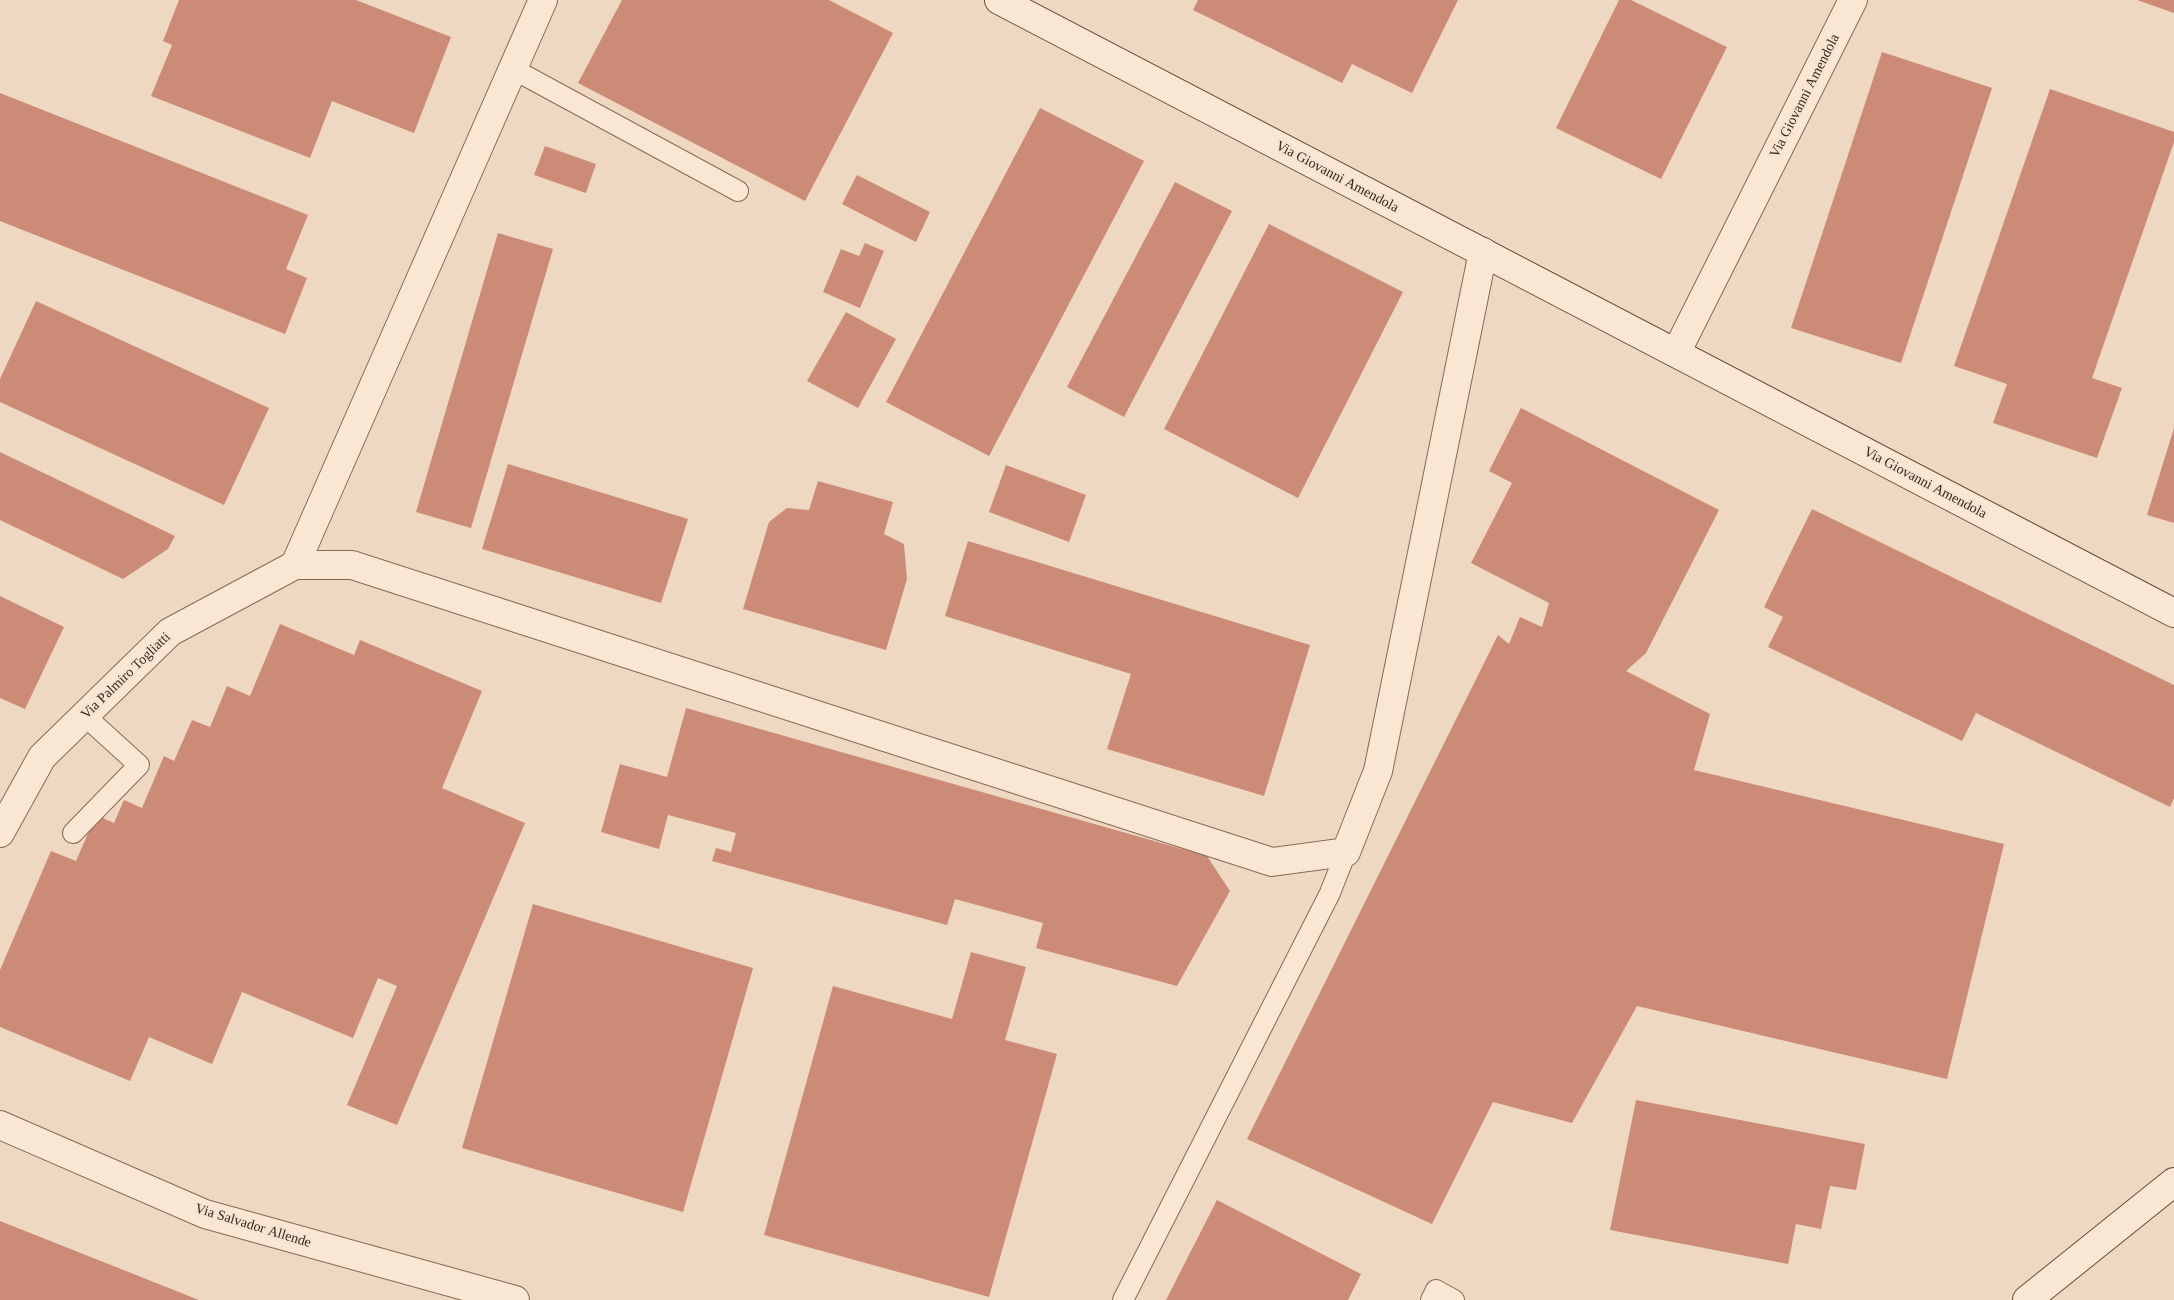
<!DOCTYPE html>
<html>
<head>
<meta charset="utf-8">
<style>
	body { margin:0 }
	canvas { display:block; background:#eed8c1 }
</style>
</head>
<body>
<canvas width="2174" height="1300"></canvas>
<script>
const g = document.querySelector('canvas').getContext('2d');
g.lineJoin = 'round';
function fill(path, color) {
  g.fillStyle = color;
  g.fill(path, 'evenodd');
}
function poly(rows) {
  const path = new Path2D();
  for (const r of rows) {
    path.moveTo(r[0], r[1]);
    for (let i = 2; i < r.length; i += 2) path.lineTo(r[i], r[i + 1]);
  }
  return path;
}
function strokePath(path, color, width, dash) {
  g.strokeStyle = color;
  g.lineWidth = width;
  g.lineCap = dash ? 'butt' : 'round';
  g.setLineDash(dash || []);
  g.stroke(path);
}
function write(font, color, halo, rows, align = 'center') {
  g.font = font + ' "Times New Roman",serif';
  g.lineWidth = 5;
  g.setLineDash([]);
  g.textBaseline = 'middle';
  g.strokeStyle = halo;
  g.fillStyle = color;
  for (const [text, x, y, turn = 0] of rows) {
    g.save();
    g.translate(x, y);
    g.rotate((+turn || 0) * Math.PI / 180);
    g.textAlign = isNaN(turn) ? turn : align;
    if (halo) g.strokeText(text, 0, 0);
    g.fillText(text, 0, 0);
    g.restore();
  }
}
fill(poly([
	[179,0,356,0,451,37,414,133,332,101,310,158,151,96,172,45,163,41],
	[622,0,829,0,893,33,805,201,578,83],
	[1198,0,1458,0,1412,93,1352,64,1342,83,1193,10],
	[1619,0,1631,0,1727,47,1661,179,1556,128],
	[2137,0,2174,0,2174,13],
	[1882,52,1992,88,1901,363,1791,328],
	[2050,89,2174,132,2174,142,2092,378,2122,388,2097,458,1993,423,2007,384,1954,366],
	[0,93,308,215,286,269,307,278,285,334,0,221],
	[1040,108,1144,161,989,456,886,402],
	[545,146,596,164,586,193,534,175],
	[857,175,930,212,916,242,842,204],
	[1175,182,1232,211,1124,417,1067,387],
	[1269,224,1403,292,1298,498,1164,429],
	[498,233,553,249,471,528,416,512],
	[865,243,884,251,860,308,823,292,841,249,859,256],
	[36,301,269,408,224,505,0,402,0,379],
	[846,312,896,339,858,408,807,381],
	[1521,408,1719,510,1646,653,1626,671,1710,714,1694,770,2004,844,1947,1079,1637,1006,1572,1123,1493,1102,1432,1224,1247,1139,1498,635,1509,644,1520,617,1542,627,1549,603,1471,563,1512,483,1489,471],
	[2174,428,2174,523,2147,515],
	[0,452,175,536,168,549,123,579,0,520],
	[508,464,688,519,661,603,482,549],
	[1006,465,1086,495,1069,542,989,512],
	[818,481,893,502,884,534,904,544,907,579,886,650,743,609,769,522,787,508,809,510],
	[1812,509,2174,685,2174,798,2170,807,1976,713,1962,741,1768,647,1783,617,1764,607],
	[968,541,1310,645,1264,796,1107,749,1131,674,945,616],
	[0,596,64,627,25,709,0,698],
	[280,624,354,655,360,640,482,691,442,788,525,823,397,1125,347,1105,397,986,378,978,353,1038,242,992,212,1064,149,1037,130,1081,0,1027,0,970,51,851,76,861,96,815,114,823,124,800,142,808,164,756,174,761,192,720,210,727,227,686,250,696],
	[686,708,1207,856,1230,891,1177,986,1036,948,1043,923,955,899,947,925,712,861,716,848,731,852,736,833,668,815,659,849,601,832,620,764,667,777],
	[533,904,753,968,683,1212,462,1148],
	[971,952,1026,967,1005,1040,1057,1054,989,1297,764,1235,833,986,952,1019],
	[1636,1100,1865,1144,1856,1190,1830,1186,1821,1229,1796,1224,1788,1264,1610,1230],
	[1217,1200,1361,1274,1348,1300,1166,1300],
	[0,1221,199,1300,0,1300]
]), '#cc8b77');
const lane = poly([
	[513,69,738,191],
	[73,833,139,765,85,716],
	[1123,1300,1330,893,1346,852],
	[1431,1300,1436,1290,1454,1300]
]);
const street = poly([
	[1676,353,1853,0],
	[295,565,543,0],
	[0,833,42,757,170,632,295,565,352,565,1272,862,1346,852,1378,771,1483,252],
	[0,1125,205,1214,515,1300]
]);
const secondary = poly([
	[999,0,2174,613],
	[2027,1300,2174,1182]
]);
strokePath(lane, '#876959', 22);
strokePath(street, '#876959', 30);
strokePath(secondary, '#694a3c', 30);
strokePath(lane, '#f9e7d4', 20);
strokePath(street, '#f9e7d4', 28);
strokePath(secondary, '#f9e7d4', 28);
write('14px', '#37251d', '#f5e4d1', [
	["Via Giovanni Amendola",1805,96,-63],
	["Via Giovanni Amendola",1337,177,28],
	["Via Giovanni Amendola",1925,483,28],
	["Via Palmiro Togliatti",126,676,-44],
	["Via Salvador Allende",253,1226,17]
]);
</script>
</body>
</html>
